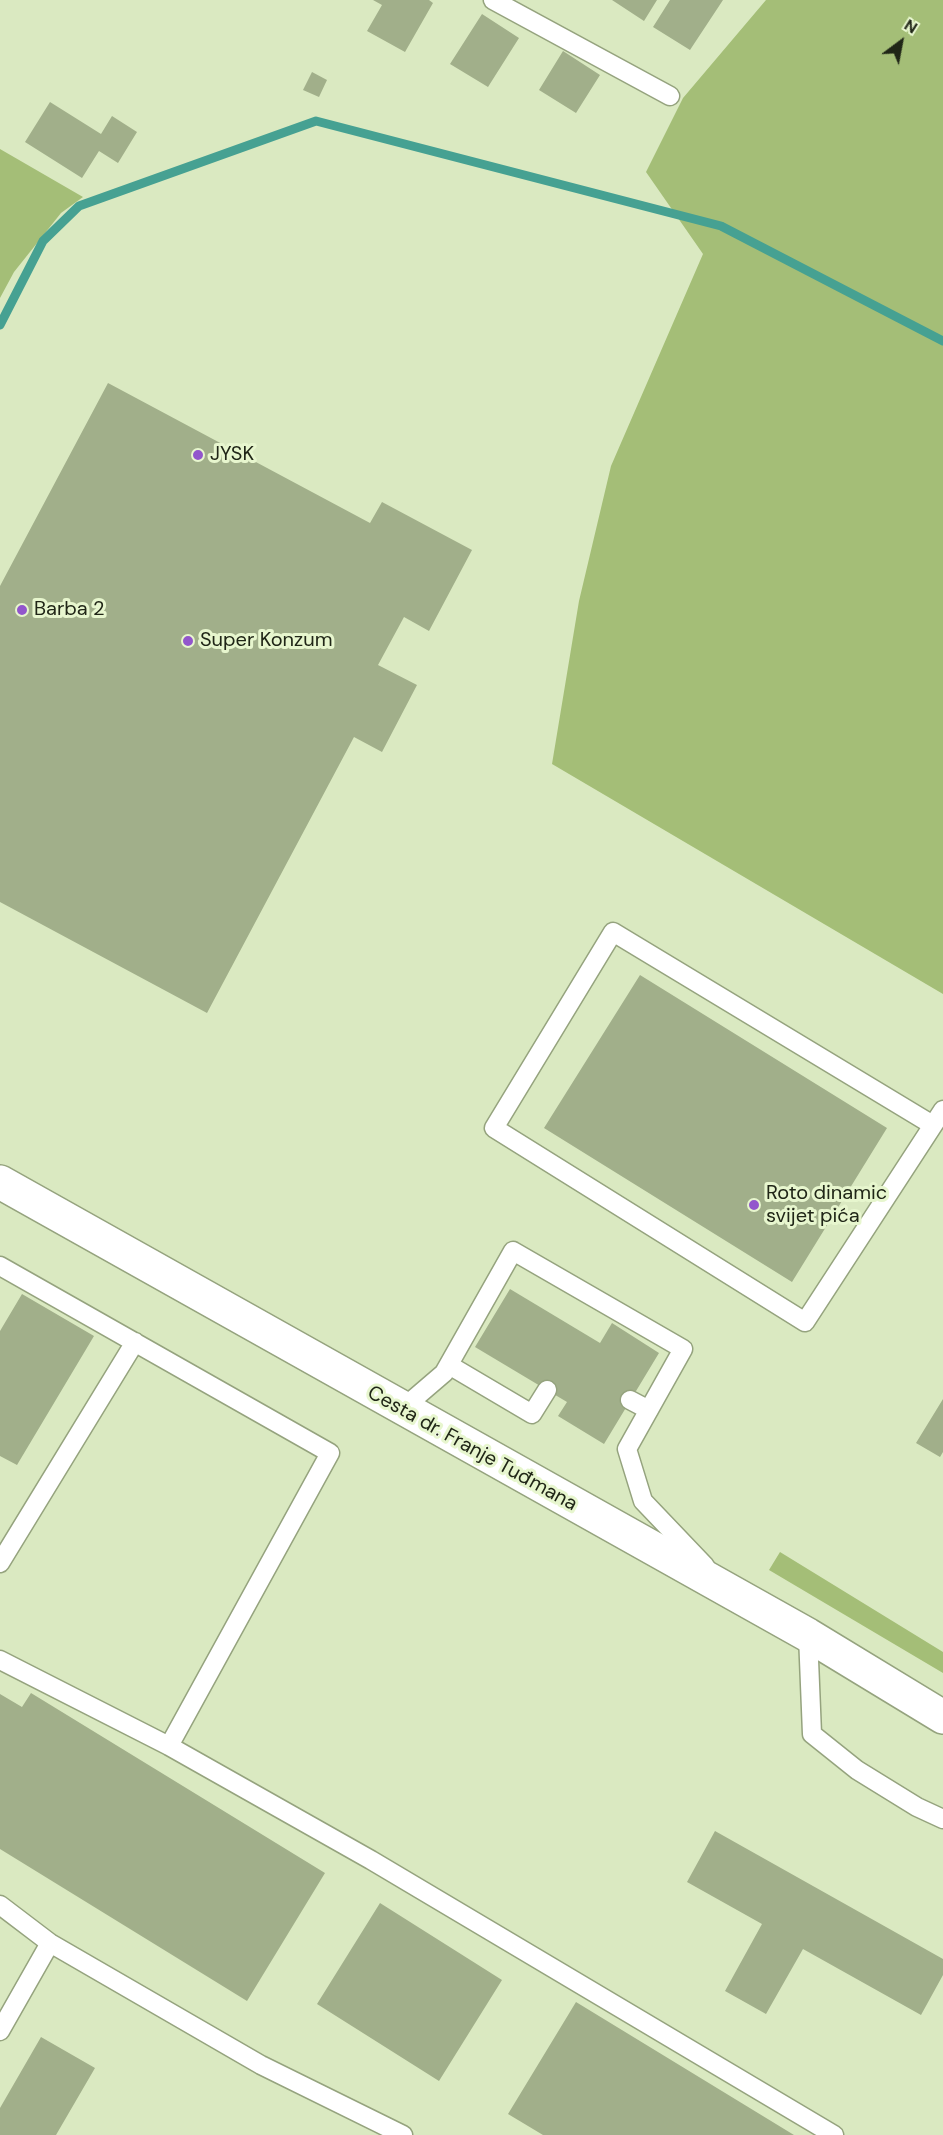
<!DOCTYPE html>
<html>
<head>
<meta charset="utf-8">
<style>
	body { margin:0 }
	#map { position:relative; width:943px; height:2135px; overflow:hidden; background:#dae9c1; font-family:"DM Sans",sans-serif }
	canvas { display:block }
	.north { position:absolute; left:871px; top:12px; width:60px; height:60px; -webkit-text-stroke:4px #e7f6ce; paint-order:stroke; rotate:32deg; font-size:16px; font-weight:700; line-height:24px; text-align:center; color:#202617 }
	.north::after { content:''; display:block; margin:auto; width:21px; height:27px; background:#202617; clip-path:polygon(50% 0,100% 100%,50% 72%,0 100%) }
</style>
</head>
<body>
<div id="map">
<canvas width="943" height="2135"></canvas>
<div class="north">N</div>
</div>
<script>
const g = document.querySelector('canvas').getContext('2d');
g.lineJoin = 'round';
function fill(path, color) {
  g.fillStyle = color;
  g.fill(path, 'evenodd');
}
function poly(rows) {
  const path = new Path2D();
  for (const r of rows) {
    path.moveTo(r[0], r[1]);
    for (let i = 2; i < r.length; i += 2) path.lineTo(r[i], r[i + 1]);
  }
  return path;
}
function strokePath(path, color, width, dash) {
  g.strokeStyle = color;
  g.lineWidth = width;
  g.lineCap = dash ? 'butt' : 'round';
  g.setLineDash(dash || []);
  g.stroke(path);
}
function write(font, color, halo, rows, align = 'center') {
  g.font = font + ' "DM Sans",sans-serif';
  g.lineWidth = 6;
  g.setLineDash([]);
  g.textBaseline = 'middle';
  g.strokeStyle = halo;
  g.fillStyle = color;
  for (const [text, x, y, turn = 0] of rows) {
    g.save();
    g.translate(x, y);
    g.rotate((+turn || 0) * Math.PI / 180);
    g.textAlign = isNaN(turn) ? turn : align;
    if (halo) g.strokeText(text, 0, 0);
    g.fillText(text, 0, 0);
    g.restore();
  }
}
fill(poly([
	[766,0,943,0,943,994,552,764,579,601,611,466,703,254,646,172,683,98],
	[0,149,83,197,61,213,14,272,0,298],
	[780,1552,943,1652,943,1673,769,1570]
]), '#a4be77');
strokePath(poly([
	[0,325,43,241,79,206,316,121,721,226,943,341]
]), '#46a192', 9);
fill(poly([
	[373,0,429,0,433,3,405,52,367,31,382,5],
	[612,0,657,0,644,21],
	[670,0,723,0,690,50,653,27],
	[482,14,519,38,488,87,450,64],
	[563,51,600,75,576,113,539,90],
	[312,72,327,80,319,97,303,90],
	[50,102,101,134,112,116,137,132,118,163,99,151,82,178,25,142],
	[108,383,370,523,382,502,472,550,429,631,404,617,378,665,417,685,382,752,354,737,207,1013,0,902,0,586],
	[640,975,887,1128,792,1282,544,1128],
	[510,1289,600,1343,612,1323,659,1353,604,1444,558,1416,567,1402,475,1347],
	[22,1294,94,1336,17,1465,0,1456,0,1331],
	[943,1399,943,1452,940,1457,916,1443],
	[31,1693,325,1873,247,2001,0,1849,0,1694,22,1707],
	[715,1831,943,1959,943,1975,921,2015,803,1949,766,2014,725,1991,762,1924,687,1882],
	[380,1903,502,1980,439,2081,317,2004],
	[576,2002,794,2135,543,2135,508,2114],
	[41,2037,95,2068,56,2135,0,2135,0,2108]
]), '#a1af8a');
const lane = poly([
	[493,0,670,96],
	[931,1124,613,932,494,1128,805,1322,943,1110],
	[0,1266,330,1453,169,1746],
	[449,1365,532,1414,547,1390],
	[630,1400,649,1410],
	[402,1409,444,1373,513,1251,683,1349,627,1449,643,1501,705,1566],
	[0,1563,135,1342],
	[808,1635,812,1734,857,1770,917,1807,943,1819],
	[0,1660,169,1746,371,1860,834,2135],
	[0,1905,50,1943,261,2065,403,2135],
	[0,2031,50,1943]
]);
const secondary = poly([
	[0,1182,808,1635,943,1717]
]);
strokePath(lane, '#95a37e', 21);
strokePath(secondary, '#95a37e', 36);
strokePath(lane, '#fff', 18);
strokePath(secondary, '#fff', 33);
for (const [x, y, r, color] of [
	[198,455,6,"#9256cc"],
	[22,610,6,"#9256cc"],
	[188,641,6,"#9256cc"],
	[754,1205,6,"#9256cc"]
]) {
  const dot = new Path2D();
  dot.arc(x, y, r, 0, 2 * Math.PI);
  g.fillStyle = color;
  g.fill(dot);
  strokePath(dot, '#e7f6ce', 2);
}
write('20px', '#202617', '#e7f6ce', [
	["JYSK",210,455],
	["Barba 2",34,610],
	["Super Konzum",200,641],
	["Roto dinamic",766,1194],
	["svijet pića",766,1217]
], 'left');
write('20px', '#202617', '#e7f6ce', [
	["Cesta dr. Franje Tuđmana",472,1449,29]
]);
</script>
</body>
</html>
